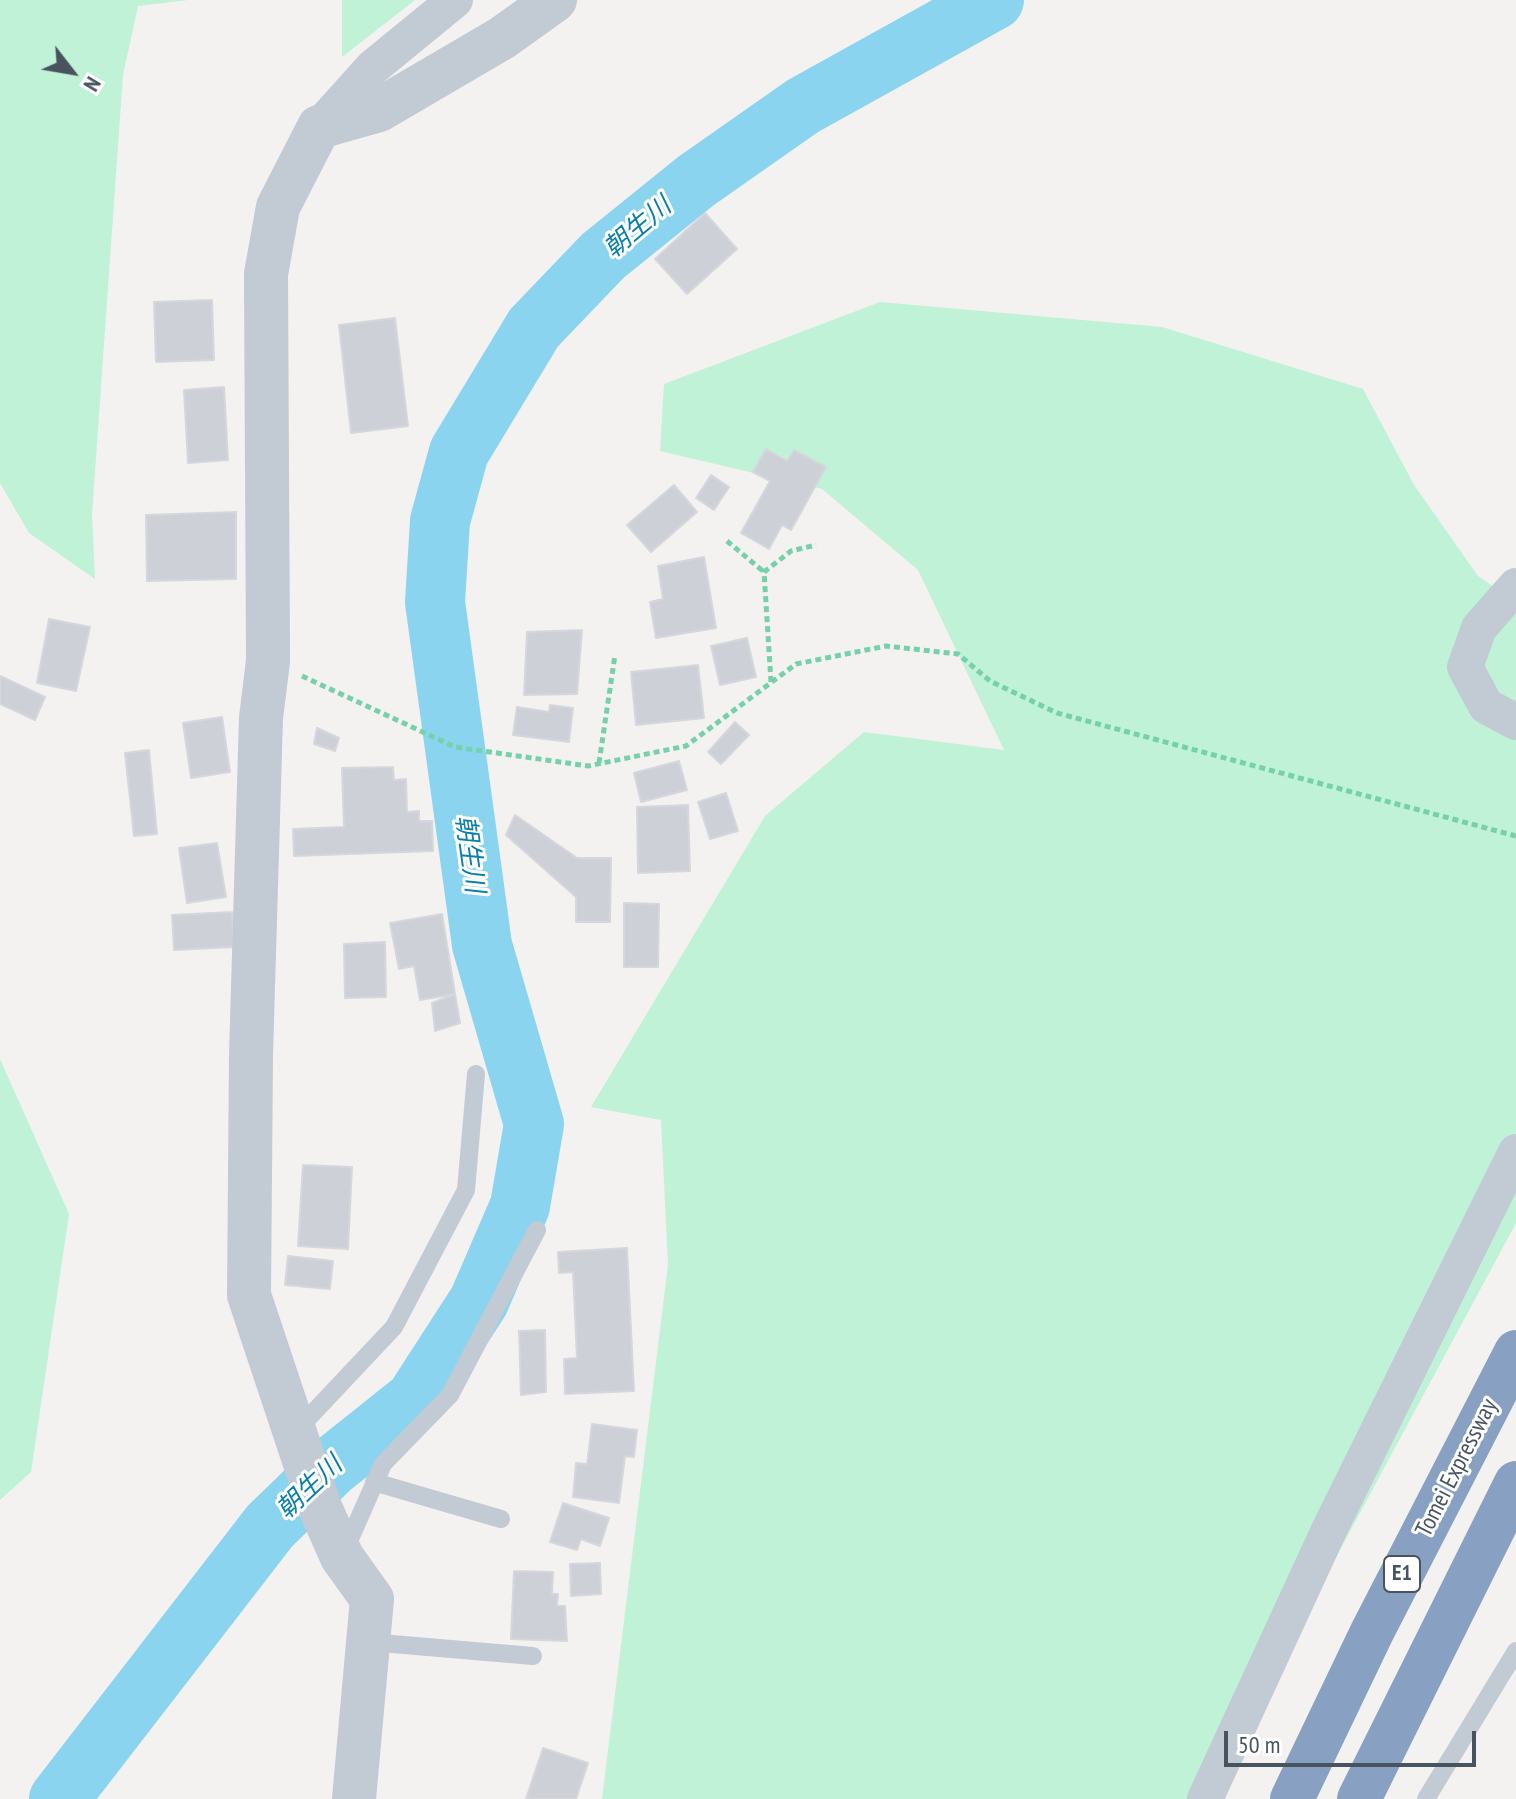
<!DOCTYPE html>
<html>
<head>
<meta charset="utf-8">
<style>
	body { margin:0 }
	#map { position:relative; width:1516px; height:1799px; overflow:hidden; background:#f4f1f1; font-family:"PT Sans Narrow",sans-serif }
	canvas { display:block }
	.north { position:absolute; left:32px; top:32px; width:80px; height:80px; -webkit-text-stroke:6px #fff; paint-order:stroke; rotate:121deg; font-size:22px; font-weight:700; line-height:32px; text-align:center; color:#485360 }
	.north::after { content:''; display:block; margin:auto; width:28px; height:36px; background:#485360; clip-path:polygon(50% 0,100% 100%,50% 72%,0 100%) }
	.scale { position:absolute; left:1224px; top:1731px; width:252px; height:36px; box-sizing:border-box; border:4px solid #485360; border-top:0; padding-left:10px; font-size:24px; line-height:28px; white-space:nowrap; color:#485360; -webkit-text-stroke:6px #fff; paint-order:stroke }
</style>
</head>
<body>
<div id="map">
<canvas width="1516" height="1799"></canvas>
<div class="north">N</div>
<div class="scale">50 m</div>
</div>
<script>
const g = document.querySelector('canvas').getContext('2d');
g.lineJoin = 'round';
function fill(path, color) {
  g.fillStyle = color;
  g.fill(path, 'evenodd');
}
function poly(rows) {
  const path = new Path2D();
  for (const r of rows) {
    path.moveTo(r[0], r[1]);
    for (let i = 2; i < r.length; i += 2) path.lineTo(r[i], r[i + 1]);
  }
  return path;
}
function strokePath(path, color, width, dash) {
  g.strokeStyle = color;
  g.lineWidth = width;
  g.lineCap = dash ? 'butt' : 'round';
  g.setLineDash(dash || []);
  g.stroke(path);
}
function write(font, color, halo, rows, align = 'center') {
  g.font = font + ' "PT Sans Narrow","Noto Sans JP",sans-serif';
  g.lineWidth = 6;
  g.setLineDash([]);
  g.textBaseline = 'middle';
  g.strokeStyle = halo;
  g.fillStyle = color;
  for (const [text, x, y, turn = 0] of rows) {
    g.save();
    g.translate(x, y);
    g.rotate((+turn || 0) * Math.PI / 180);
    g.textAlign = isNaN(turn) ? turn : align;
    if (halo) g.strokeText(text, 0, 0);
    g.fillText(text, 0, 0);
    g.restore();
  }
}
fill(poly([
	[0,0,188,0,138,6,123,75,92,514,95,579,29,533,0,483],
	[342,0,415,0,342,57],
	[880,302,1162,327,1363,389,1414,485,1478,576,1516,602,1516,1223,1206,1799,602,1799,668,1265,661,1120,591,1107,765,816,864,732,1004,750,918,570,822,489,660,451,664,384],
	[0,1059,69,1214,31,1472,0,1500]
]), '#bff2d6');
strokePath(poly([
	[59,1799,270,1526,331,1467,415,1400,479,1301,520,1206,534,1124,482,945,435,602,440,521,459,452,534,328,603,256,696,181,803,106,994,0]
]), '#8bd4f0', 60);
const building = poly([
	[705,213,737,249,687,294,655,259,705,213],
	[212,300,214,360,156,362,154,302,212,300],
	[395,318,408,426,351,433,339,325,395,318],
	[224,387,228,460,188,463,184,390,224,387],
	[766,449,787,461,794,450,826,467,791,530,782,525,769,549,741,533,770,481,753,472,766,449],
	[711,475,729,487,714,510,696,498,711,475],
	[674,485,697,512,651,552,627,525,674,485],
	[236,512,236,579,147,581,146,515,236,512],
	[704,557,716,628,656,638,650,602,663,599,658,566,704,557],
	[49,619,90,627,76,691,37,683,49,619],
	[582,630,577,694,524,695,527,632,582,630],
	[747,638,756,677,720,685,711,646,747,638],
	[698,665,704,718,636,725,631,672,698,665],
	[0,676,45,697,35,720,0,704,0,676],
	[550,705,573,708,569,742,513,735,517,707,549,712,550,705],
	[222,717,230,772,191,778,183,723,222,717],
	[735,722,749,735,721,764,708,752,735,722],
	[317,728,339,738,335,751,314,744,317,728],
	[149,750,157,834,134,836,125,753,149,750],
	[679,761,687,790,641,802,634,773,679,761],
	[393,767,394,780,406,779,407,812,419,811,419,821,432,821,433,851,294,856,293,829,344,827,342,768,393,767],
	[726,793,738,831,710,839,698,802,726,793],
	[688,805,690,871,638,873,637,807,688,805],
	[515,815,577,858,611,858,610,922,576,922,576,897,506,835,515,815],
	[217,843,226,897,187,903,179,848,217,843],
	[624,903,659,904,658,967,624,967,624,903],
	[232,912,234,947,174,950,172,915,232,912],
	[442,914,455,994,420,1000,414,966,399,969,390,923,442,914],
	[385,942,386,997,345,998,344,944,385,942],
	[455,994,460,1023,435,1031,432,1003,455,994],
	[303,1165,352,1167,348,1249,298,1246,303,1165],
	[627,1248,634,1391,565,1394,564,1359,577,1358,573,1272,559,1273,558,1252,627,1248],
	[288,1256,333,1261,330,1289,285,1285,288,1256],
	[545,1330,546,1392,521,1395,519,1331,545,1330],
	[592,1424,637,1430,634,1457,625,1456,619,1503,573,1497,576,1463,587,1464,592,1424],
	[563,1503,609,1518,600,1546,581,1539,577,1550,550,1542,563,1503],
	[600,1563,601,1594,571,1596,570,1564,600,1563],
	[514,1571,553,1572,552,1594,558,1594,557,1606,565,1606,567,1641,511,1639,514,1571],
	[543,1748,588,1763,576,1799,526,1799,543,1748]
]);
fill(building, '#cdd0d6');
strokePath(building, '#d5d7dd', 2);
strokePath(poly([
	[727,541,764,572],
	[302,676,455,747,588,766,686,746,796,664,886,646,958,654,990,681,1057,713,1516,836],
	[771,682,764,572,791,551,816,545],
	[599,763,615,655]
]), '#76d1aa', 5, [6, 4]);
strokePath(poly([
	[296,1431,394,1327,466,1190,476,1074],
	[374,1482,501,1519],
	[345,1550,383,1464,450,1395,537,1230],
	[369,1642,533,1656],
	[1426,1799,1516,1651]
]), '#c2cad3', 18);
strokePath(poly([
	[319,127,372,68,455,0],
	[1516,586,1479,628,1465,667,1486,706,1516,722],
	[1205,1799,1329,1530,1516,1152]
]), '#c2cad3', 36);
strokePath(poly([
	[354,1799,372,1599,342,1557,319,1505,249,1295,251,1055,261,718,268,661,266,274,278,207,319,127,379,110,502,38,555,0]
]), '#c2cad3', 44);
strokePath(poly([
	[1292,1799,1372,1632,1516,1352],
	[1359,1799,1516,1483]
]), '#88a0c1', 44);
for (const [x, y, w] of [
	[1402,1574,36]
]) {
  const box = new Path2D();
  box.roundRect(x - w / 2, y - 18, w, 36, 6);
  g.fillStyle = '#fff';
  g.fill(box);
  strokePath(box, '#485360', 2);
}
write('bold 22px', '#485360', null, [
	["E1",1402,1574]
]);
write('24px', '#485360', '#fff', [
	["Tomei Expressway",1457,1468,-63]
]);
write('italic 26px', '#087eac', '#fff', [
	["朝生川",638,228,-40],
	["朝生川",469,854,82],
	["朝生川",310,1488,-43]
]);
</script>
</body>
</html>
